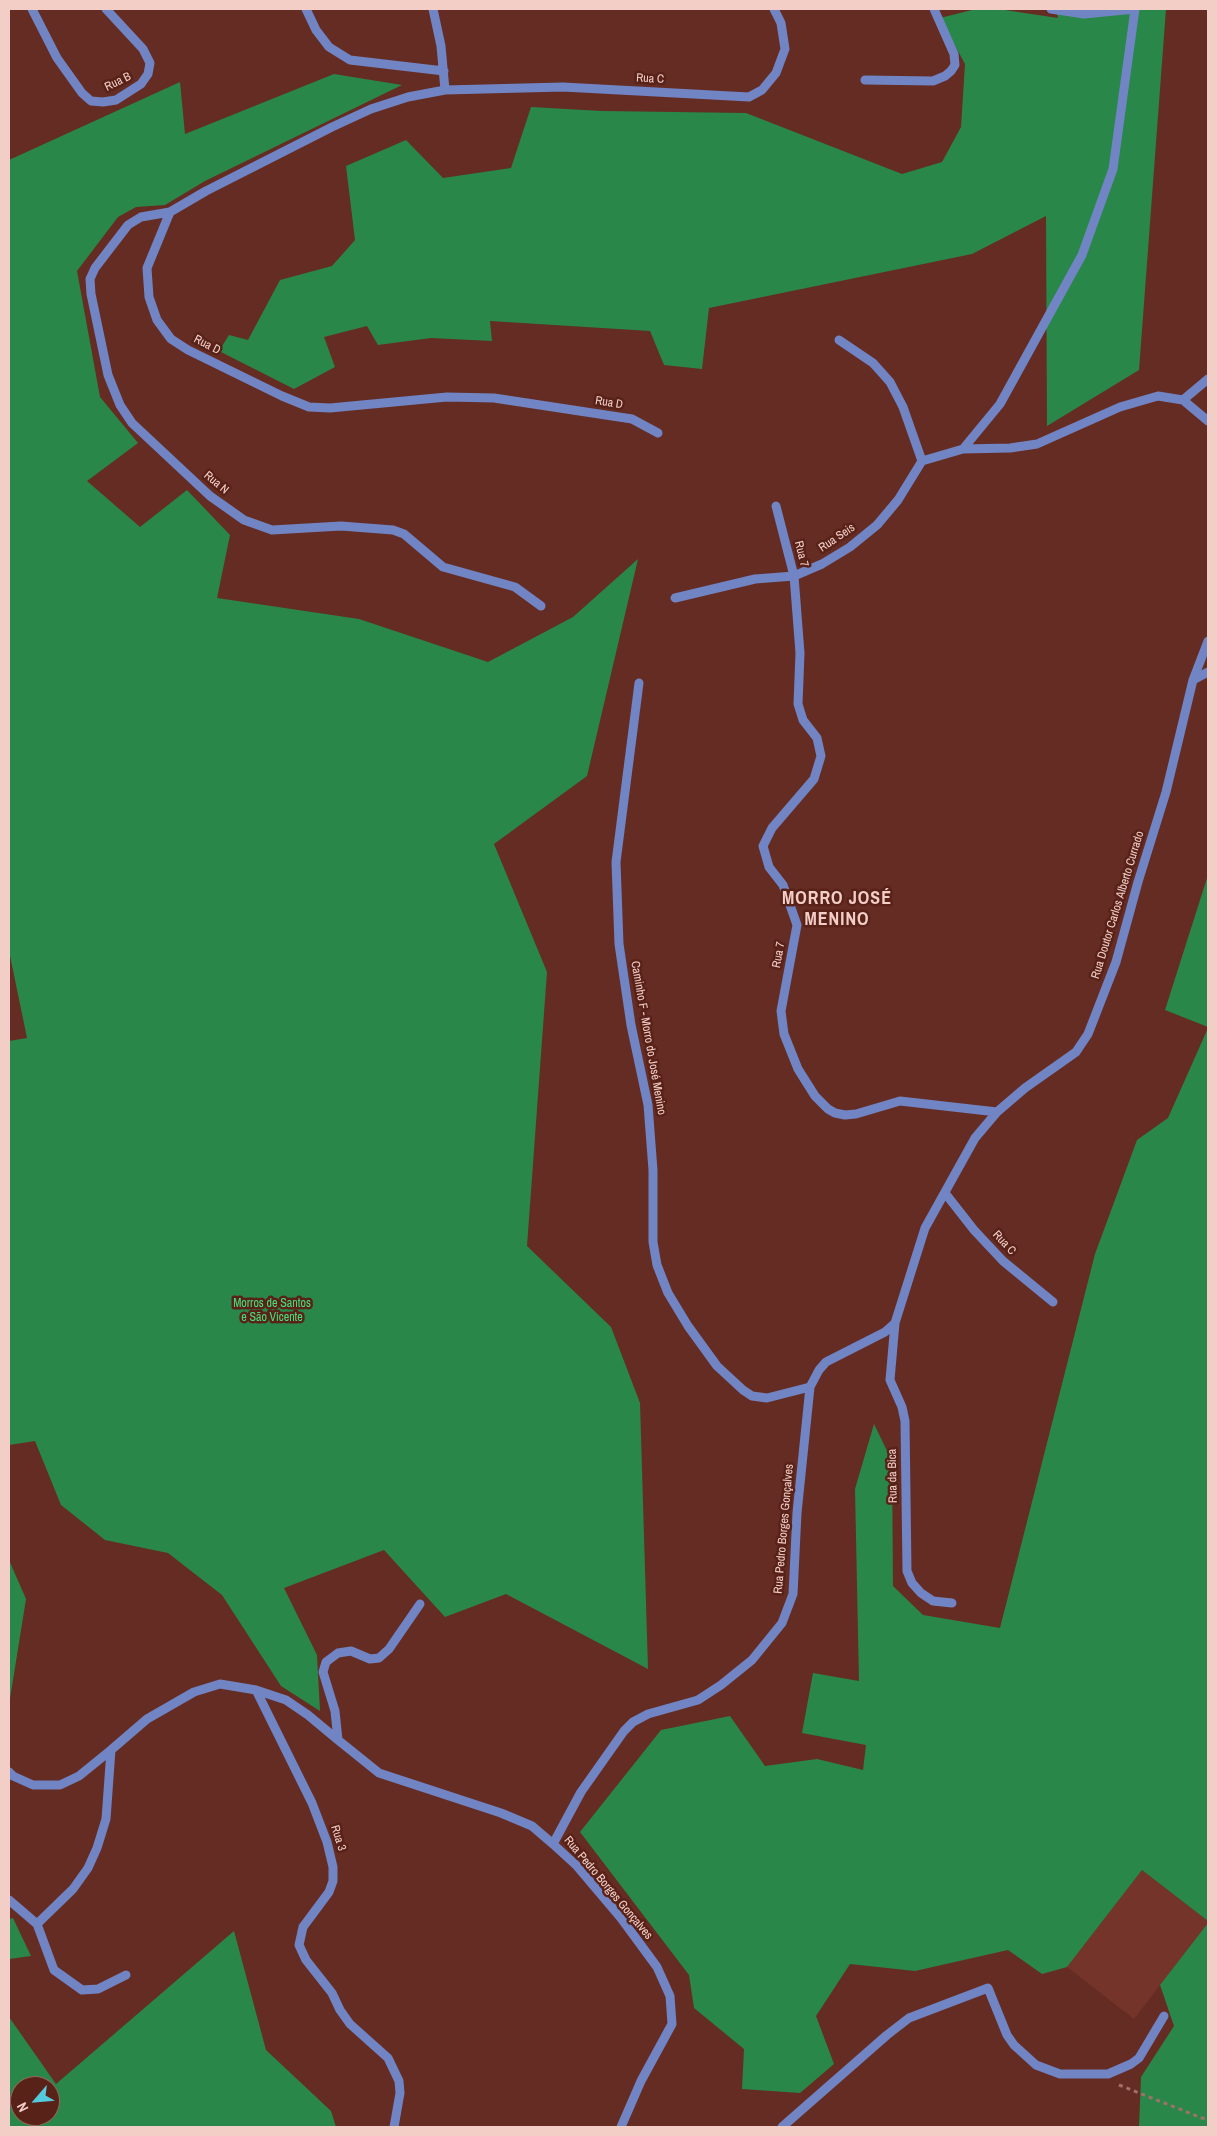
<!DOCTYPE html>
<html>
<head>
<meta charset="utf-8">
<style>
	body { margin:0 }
	#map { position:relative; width:1217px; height:2136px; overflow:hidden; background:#652c23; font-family:"Archivo Narrow",sans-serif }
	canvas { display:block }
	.frame { position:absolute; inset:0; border:10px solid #f2cec7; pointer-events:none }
	.north { position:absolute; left:10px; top:2076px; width:50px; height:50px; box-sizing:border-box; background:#592219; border:1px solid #96675f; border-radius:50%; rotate:243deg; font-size:14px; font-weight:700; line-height:20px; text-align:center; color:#f2cec7 }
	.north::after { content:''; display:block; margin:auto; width:18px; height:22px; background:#54cade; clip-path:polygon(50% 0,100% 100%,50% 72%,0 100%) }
</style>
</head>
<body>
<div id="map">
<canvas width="1217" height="2136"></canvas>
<div class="frame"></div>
<div class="north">N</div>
</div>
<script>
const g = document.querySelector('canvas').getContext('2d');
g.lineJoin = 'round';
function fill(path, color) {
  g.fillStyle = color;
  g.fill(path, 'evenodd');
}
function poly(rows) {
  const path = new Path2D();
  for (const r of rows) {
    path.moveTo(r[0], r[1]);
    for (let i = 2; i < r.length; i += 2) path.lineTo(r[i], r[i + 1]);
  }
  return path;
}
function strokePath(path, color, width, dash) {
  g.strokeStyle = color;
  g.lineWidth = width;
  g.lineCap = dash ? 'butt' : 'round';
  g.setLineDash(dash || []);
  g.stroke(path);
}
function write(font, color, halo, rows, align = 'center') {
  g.font = font + ' "Archivo Narrow",sans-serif';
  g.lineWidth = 5;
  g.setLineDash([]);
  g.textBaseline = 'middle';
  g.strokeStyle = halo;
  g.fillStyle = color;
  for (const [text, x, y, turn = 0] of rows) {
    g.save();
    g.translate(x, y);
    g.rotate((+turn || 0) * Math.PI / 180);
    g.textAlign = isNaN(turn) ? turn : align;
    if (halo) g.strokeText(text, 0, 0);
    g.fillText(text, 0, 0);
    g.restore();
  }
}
fill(poly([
	[1142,1870,1208,1921,1208,1923,1134,2019,1067,1967]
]), '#75342a');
fill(poly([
	[976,9,998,9,1058,18,1056,9,1166,9,1139,370,1047,426,1046,216,972,254,709,308,702,369,664,365,650,331,490,321,492,341,431,338,378,345,367,326,324,337,335,367,294,389,219,351,229,335,248,340,280,280,332,266,355,240,346,166,406,140,443,178,511,168,531,107,602,111,746,113,902,174,942,162,961,127,965,64,940,18],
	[334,74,402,85,205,181,165,205,136,207,118,217,77,271,100,397,138,443,87,481,140,527,187,490,230,535,217,598,359,619,488,662,573,617,638,559,587,776,494,844,547,972,527,1246,611,1327,640,1403,648,1669,506,1594,445,1617,384,1550,284,1588,317,1655,320,1711,281,1686,222,1595,168,1553,105,1540,61,1505,35,1441,9,1445,9,1041,27,1038,9,951,9,160,180,82,185,134],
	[1208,875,1208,1027,1165,1010],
	[1208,1028,1208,1921,1142,1870,1067,1967,1042,1974,1008,1950,915,1971,850,1964,816,2016,834,2064,800,2093,742,2089,744,2049,694,2008,689,1975,580,1832,661,1730,730,1716,765,1766,817,1759,863,1770,866,1745,802,1733,813,1673,859,1681,855,1489,874,1424,892,1461,893,1586,923,1615,1000,1628,1095,1254,1137,1140,1168,1118],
	[9,1560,26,1599,9,1705],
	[13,1918,31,1956,9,1959,9,1919],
	[1208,1923,1208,2127,1139,2127,1141,2077,1174,2026,1160,1985],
	[234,1931,266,2050,331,2111,336,2127,9,2127,9,2017,56,2084],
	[20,2086,50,2086,50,2116,20,2116]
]), '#298749');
strokePath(poly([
	[1119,2085,1202,2118,1208,2119]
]), '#a17169', 3, [4, 4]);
strokePath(poly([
	[32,9,57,58,82,93,91,101,103,102,116,100,141,84,148,74,150,63,143,49,106,9],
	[306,9,316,30,329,47,350,60,444,71],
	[433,9,441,46,445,90],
	[1051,9,1084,14,1135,9],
	[865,80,933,81,945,76,951,71,955,65,954,54,934,9],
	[170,212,141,217,128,225,95,268,90,279,91,294,108,375,120,405,132,423,210,496,244,520,272,530,341,526,393,530,404,534,443,567,515,587,541,606],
	[839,340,873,363,890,382,903,407,922,461],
	[1208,379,1183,400,1208,421],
	[658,433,632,419,494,398,447,397,330,408,309,407,282,396,188,350,171,339,157,320,149,297,147,268,170,212,206,191,332,127,371,109,408,97,445,90,563,87,749,97,762,90,776,73,785,49,781,23,774,9],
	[963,449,1000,404,1082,255,1113,169,1135,9],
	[776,506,794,576,800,653,798,704,803,720,817,738,821,756,814,779,772,828,763,846,769,867,783,885,797,925,781,1011,784,1034,798,1069,815,1096,828,1109,835,1113,845,1115,856,1114,900,1101,997,1112],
	[675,598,755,579,794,576,822,564,850,547,877,525,898,500,922,461,963,449,1010,448,1037,444,1120,407,1158,396,1183,400],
	[1193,680,1208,672],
	[639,683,616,862,619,944,631,1025,648,1105,653,1170,653,1242,657,1265,668,1293,688,1326,717,1366,743,1390,752,1396,767,1398,810,1387],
	[945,1193,974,1230,1003,1261,1053,1302],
	[952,1603,933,1601,921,1593,912,1583,907,1571,905,1421,902,1407,890,1380,895,1323,925,1228,975,1138,997,1112,1025,1088,1076,1052,1088,1034,1116,962,1138,882,1166,792,1193,680,1208,641],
	[420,1604,389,1649,379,1658,370,1659,351,1651,338,1653,326,1662,323,1672,335,1711,338,1740,379,1773,501,1813,532,1826,553,1844],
	[256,1690,286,1700,308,1715,338,1740],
	[9,1772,13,1776,33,1785,60,1785,79,1776,111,1750],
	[9,1900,37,1924],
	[126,1975,98,1989,82,1990,54,1970,37,1924,73,1889,88,1868,97,1848,106,1819,111,1750,147,1719,194,1692,220,1684,256,1690,312,1803,327,1842,333,1867,333,1881,329,1892,303,1927,299,1945,306,1960,332,1993,340,2010,350,2024,388,2058,399,2081,400,2093,394,2127],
	[621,2127,641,2081,672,2024,670,1996,657,1967,621,1918,577,1866,553,1844,581,1792,624,1731,633,1722,648,1714,698,1700,721,1685,752,1660,782,1623,793,1594,797,1513,810,1387,819,1370,826,1362,885,1332,895,1323],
	[782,2127,887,2035,909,2018,988,1988,1007,2035,1014,2045,1036,2065,1060,2074,1108,2074,1131,2064,1139,2058,1164,2016]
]), '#7184c4', 9);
write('12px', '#f2cec7', '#592219', [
	["Rua C",650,79,3],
	["Rua B",118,82,-26],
	["Rua D",207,345,27],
	["Rua D",609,403,9],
	["Rua N",216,483,40],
	["Rua Seis",837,538,-34],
	["Rua 7",801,554,76],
	["Rua Doutor Carlos Alberto Currado",1118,905,-73],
	["Rua 7",779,955,-79],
	["Caminho F - Morro do José Menino",648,1038,80],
	["Rua C",1004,1243,47],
	["Rua da Bica",893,1476,-91],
	["Rua Pedro Borges Gonçalves",784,1529,-85],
	["Rua 3",338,1838,73],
	["Rua Pedro Borges Gonçalves",608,1888,50]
]);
write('12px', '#44e07a', '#592219', [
	["Morros de Santos",272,1304],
	["e São Vicente",272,1318]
]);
g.letterSpacing = '1px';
write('bold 18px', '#f2cec7', '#592219', [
	["MORRO JOSÉ",837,899],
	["MENINO",837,920]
]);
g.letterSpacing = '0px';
</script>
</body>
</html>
